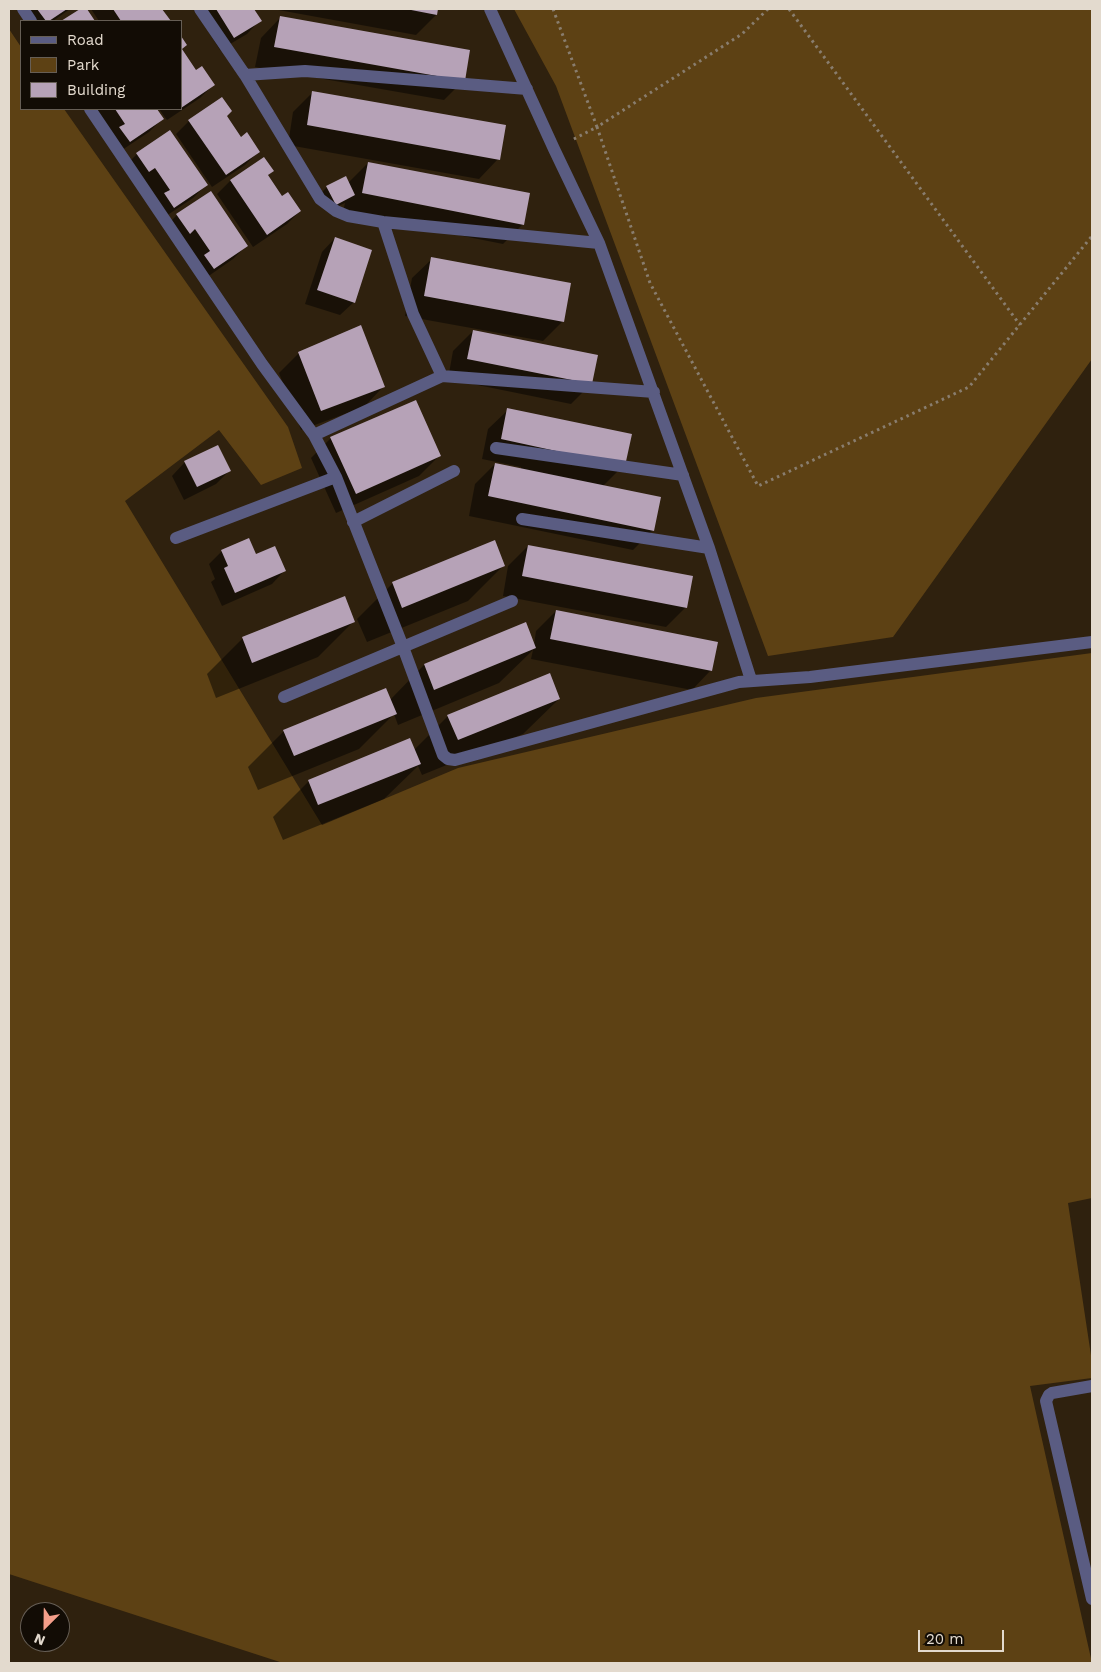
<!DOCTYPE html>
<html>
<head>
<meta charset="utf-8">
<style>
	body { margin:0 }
	#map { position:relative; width:1101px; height:1672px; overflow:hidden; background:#2f210e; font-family:"Work Sans",sans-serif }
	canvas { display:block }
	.frame { position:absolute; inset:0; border:10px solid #e3dace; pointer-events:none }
	.legend { position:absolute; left:20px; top:20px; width:162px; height:90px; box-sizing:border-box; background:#120c05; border:1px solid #665e55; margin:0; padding:6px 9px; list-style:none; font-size:15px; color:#e3dace }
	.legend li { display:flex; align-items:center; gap:10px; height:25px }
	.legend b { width:25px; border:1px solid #665e55 }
	.north { position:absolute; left:20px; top:1602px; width:50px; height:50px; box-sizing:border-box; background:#120c05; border:1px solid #665e55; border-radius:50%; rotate:203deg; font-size:14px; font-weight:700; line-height:20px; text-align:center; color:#e3dace }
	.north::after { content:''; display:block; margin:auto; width:18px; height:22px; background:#f49e8a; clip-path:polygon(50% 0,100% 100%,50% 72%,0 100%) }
	.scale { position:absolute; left:918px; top:1630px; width:86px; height:22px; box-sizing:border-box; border:2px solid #e3dace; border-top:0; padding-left:6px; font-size:15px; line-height:18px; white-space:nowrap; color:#e3dace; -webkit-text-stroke:4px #120c05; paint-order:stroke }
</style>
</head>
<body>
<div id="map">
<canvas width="1101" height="1672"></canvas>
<div class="frame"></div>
<ul class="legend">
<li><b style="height:6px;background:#5a5c82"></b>Road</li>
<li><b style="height:14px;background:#5d4114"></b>Park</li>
<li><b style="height:14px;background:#b6a2b7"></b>Building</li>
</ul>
<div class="north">N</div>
<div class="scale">20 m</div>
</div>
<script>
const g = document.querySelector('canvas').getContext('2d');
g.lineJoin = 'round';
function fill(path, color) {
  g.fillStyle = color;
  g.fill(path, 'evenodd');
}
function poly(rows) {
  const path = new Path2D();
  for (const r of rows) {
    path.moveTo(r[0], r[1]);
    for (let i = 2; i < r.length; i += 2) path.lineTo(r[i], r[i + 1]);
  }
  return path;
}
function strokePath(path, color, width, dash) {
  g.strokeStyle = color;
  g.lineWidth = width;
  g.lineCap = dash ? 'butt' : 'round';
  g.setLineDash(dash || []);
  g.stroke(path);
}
fill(poly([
	[514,9,1092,9,1092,359,893,637,768,656,556,86],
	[9,29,21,47,21,109,64,109,288,427,302,468,261,485,219,430,125,501,322,825,458,768,756,698,1092,653,1092,1198,1068,1203,1092,1362,1092,1378,1030,1386,1092,1663,283,1663,9,1574]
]), '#5d4114');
fill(poly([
	[23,9,70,9,53,21,25,21],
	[91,9,153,9,154,11,161,9,170,21,99,21],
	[194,9,253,9,260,20,247,34,220,50],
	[273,9,437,9,436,15,416,35],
	[280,18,464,80,444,100,255,67,261,38],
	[181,50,196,71,213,85,200,98,167,120,159,109,181,109],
	[313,92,498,159,479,179,288,145,293,112],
	[84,109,155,109,162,119,149,132,116,154],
	[226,116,240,138,258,152,245,165,212,187,176,134,189,121],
	[137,154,206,185,193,198,160,220,124,167],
	[263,158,272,171,267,176,282,198,300,211,287,224,253,247,217,194,230,181],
	[368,163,523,224,503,244,343,212,345,203,329,210,321,193,327,187,348,183],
	[177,215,246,246,233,259,200,282,164,228],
	[335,238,354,302,340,315,305,304,322,252],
	[432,259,562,322,543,341,405,316,412,278],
	[473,331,591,384,571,404,448,379,453,351],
	[299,353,383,387,364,407,301,430,279,373],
	[508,410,624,465,603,486,653,530,633,550,469,516,475,484,495,464,521,470,521,467,482,459,488,429],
	[331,438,439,456,419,476,336,513,311,458],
	[185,462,229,471,216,484,184,500,172,476],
	[528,546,686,607,666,627,503,596,508,566],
	[222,551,255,556,285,570,272,584,222,606,211,582,215,579,209,564],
	[504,565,468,601,367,642,357,619,393,583],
	[344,598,354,621,318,657,216,698,207,674,242,639],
	[556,611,711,670,692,690,531,659,533,650,499,683,398,725,394,714,359,749,258,790,248,767,284,731,390,700,424,665,525,624,534,645,536,631],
	[549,675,559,699,523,734,422,775,418,766,384,799,283,840,273,817,309,781,414,750,448,716]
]), '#0007');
fill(poly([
	[37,9,67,9,49,21,46,21],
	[80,9,87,9,95,21,61,21],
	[113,9,162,9,171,21,121,21],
	[216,9,254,9,262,21,234,38],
	[406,9,438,9,437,15],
	[280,16,470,50,465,81,274,47],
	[181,36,187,45,182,49,196,70,202,66,215,85,181,108],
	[312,91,506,125,500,160,307,125],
	[222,97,232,111,227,116,241,137,247,132,260,152,226,175,188,120],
	[115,109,157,109,164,119,130,142,119,127,125,124],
	[170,130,208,185,174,208,164,193,170,190,155,168,149,172,136,153],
	[264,157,274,171,268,175,282,196,288,192,301,211,267,235,230,180],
	[368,162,530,193,524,225,362,193],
	[346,176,355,195,336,205,326,186],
	[211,191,248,246,214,269,204,255,210,251,195,229,190,234,176,214],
	[335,237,372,250,355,303,317,290],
	[431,257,571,283,564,322,424,296],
	[361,325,385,387,321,411,298,352],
	[473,330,598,355,592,384,467,359],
	[416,400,441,456,356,494,330,437],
	[507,408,632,434,625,466,501,439],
	[218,445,231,471,197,487,184,461],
	[495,463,661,497,654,531,488,496],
	[249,538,256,554,275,546,286,571,235,593,224,568,228,566,221,550],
	[495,540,505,566,402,608,392,582],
	[528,545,693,576,687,608,522,576],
	[345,596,355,622,252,663,242,637],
	[556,610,718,642,712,671,550,639],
	[526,622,536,648,434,690,424,664],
	[550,673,560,699,458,740,447,715],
	[386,688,397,714,294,756,283,730],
	[410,738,421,764,318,805,308,780]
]), '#b6a2b7');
strokePath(poly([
	[553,9,597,127,572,140],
	[768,9,742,34,597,127,650,283,758,486,969,387,1092,236],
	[789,9,1020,325]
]), '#897d6e', 3, [2.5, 4]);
strokePath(poly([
	[23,9,31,21],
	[200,9,245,75,320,199,336,211,348,216,383,222,599,243],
	[490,9,554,149,599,243,709,548,751,680],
	[245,75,305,71,527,89],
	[90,109,262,364,314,435,336,477,403,647,443,755,448,759,455,760,739,682,810,677,1092,642],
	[442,376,654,392],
	[314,435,442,376,413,314,383,222],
	[496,448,683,475],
	[522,519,709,548],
	[353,522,454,471],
	[176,538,336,477],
	[284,697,512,601],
	[1092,1386,1052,1393,1049,1395,1046,1401,1092,1599]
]), '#5a5c82', 12);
</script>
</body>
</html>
